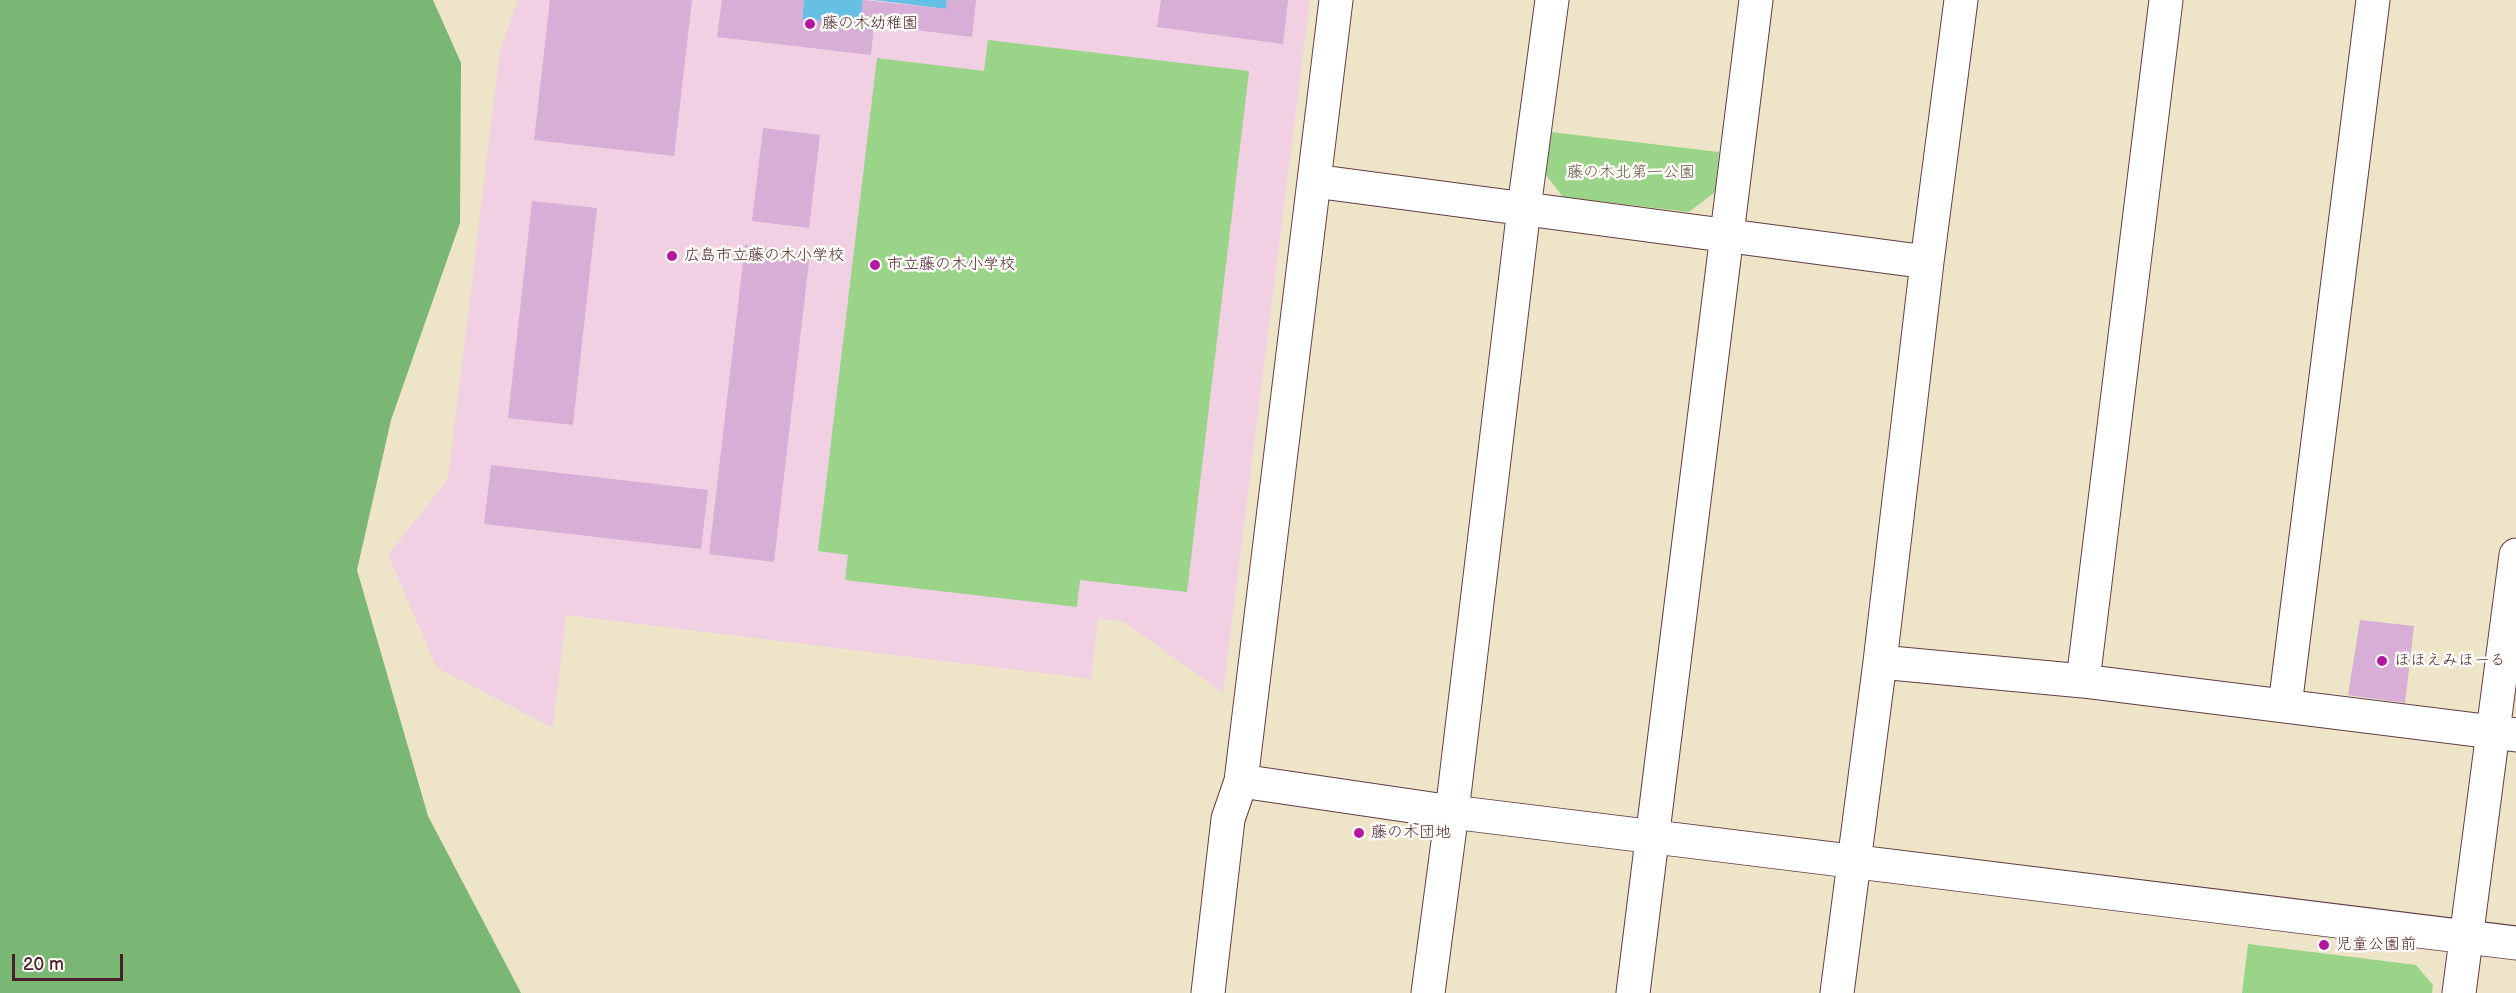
<!DOCTYPE html>
<html>
<head>
<meta charset="utf-8">
<style>
	body { margin:0 }
	#map { position:relative; width:2516px; height:993px; overflow:hidden; background:#eee5c8; font-family:"Balsamiq Sans",sans-serif }
	canvas { display:block }
	.scale { position:absolute; left:12px; top:954px; width:111px; height:27px; box-sizing:border-box; border:3px solid #4a1f2b; border-top:0; padding-left:8px; font-size:18px; line-height:21px; white-space:nowrap; color:#4a1f2b; -webkit-text-stroke:4px #fdfcf7; paint-order:stroke }
</style>
</head>
<body>
<div id="map">
<canvas width="2516" height="993"></canvas>
<div class="scale">20 m</div>
</div>
<script>
const g = document.querySelector('canvas').getContext('2d');
g.lineJoin = 'round';
function fill(path, color) {
  g.fillStyle = color;
  g.fill(path, 'evenodd');
}
function poly(rows) {
  const path = new Path2D();
  for (const r of rows) {
    path.moveTo(r[0], r[1]);
    for (let i = 2; i < r.length; i += 2) path.lineTo(r[i], r[i + 1]);
  }
  return path;
}
function strokePath(path, color, width, dash) {
  g.strokeStyle = color;
  g.lineWidth = width;
  g.lineCap = dash ? 'butt' : 'round';
  g.setLineDash(dash || []);
  g.stroke(path);
}
function write(font, color, halo, rows, align = 'center') {
  g.font = font + ' "Balsamiq Sans","Klee One",sans-serif';
  g.lineWidth = 5;
  g.setLineDash([]);
  g.textBaseline = 'middle';
  g.strokeStyle = halo;
  g.fillStyle = color;
  for (const [text, x, y, turn = 0] of rows) {
    g.save();
    g.translate(x, y);
    g.rotate((+turn || 0) * Math.PI / 180);
    g.textAlign = isNaN(turn) ? turn : align;
    if (halo) g.strokeText(text, 0, 0);
    g.fillText(text, 0, 0);
    g.restore();
  }
}
fill(poly([
	[518,0,1310,0,1223,693,1123,621,1098,619,1091,679,566,615,553,728,437,668,388,555,448,479,500,50]
]), '#f1d0e3');
fill(poly([
	[988,40,1249,71,1187,592,1080,580,1077,607,845,580,848,555,818,551,877,58,984,71],
	[1551,132,1719,152,1715,192,1689,212,1563,197,1546,175],
	[2248,944,2416,965,2433,985,2432,993,2242,993]
]), '#99d488');
fill(poly([
	[0,0,433,0,461,63,460,223,391,420,357,570,428,816,521,993,0,993]
]), '#7ab674');
fill(poly([
	[804,0,863,0,860,25,802,19],
	[874,0,947,0,946,9]
]), '#66c0e4');
fill(poly([
	[550,0,692,0,674,156,534,140],
	[722,0,804,0,802,19,860,25,863,0,946,9,947,0,976,0,972,37,874,25,871,55,717,37],
	[1161,0,1288,0,1283,44,1157,27],
	[763,128,820,135,809,228,752,221],
	[532,201,597,208,573,425,508,418],
	[745,245,810,253,774,562,709,554],
	[491,465,708,490,701,549,484,524],
	[2360,620,2414,626,2405,703,2348,695]
]), '#d6aed6');
const minor = poly([
	[1314,181,1927,262],
	[1880,662,2083,681,2516,735],
	[2083,681,2166,0],
	[2285,706,2373,0],
	[1241,781,1452,812,2516,943],
	[1208,993,1228,819,1241,781,1336,0],
	[1428,993,1452,812,1524,208,1552,0],
	[1633,993,1756,0],
	[1837,993,1880,662,1927,262,1961,0],
	[2459,993,2516,555]
]);
strokePath(minor, '#633d43', 35);
strokePath(minor, '#fff', 33);
for (const [x, y, r, color] of [
	[810,24,6,"#b5179e"],
	[672,256,6,"#b5179e"],
	[875,265,6,"#b5179e"],
	[2382,661,6,"#b5179e"],
	[1359,833,6,"#b5179e"],
	[2324,945,6,"#b5179e"]
]) {
  const dot = new Path2D();
  dot.arc(x, y, r, 0, 2 * Math.PI);
  g.fillStyle = color;
  g.fill(dot);
  strokePath(dot, '#fdfcf7', 2);
}
write('16px', '#4a1f2b', '#fdfcf7', [
	["藤の木幼稚園",822,24],
	["広島市立藤の木小学校",684,256],
	["市立藤の木小学校",887,265],
	["ほほえみほーる",2394,661],
	["藤の木団地",1371,833],
	["児童公園前",2336,945]
], 'left');
write('16px', '#625547', '#fdfcf7', [
	["藤の木北第一公園",1631,173]
]);
</script>
</body>
</html>
